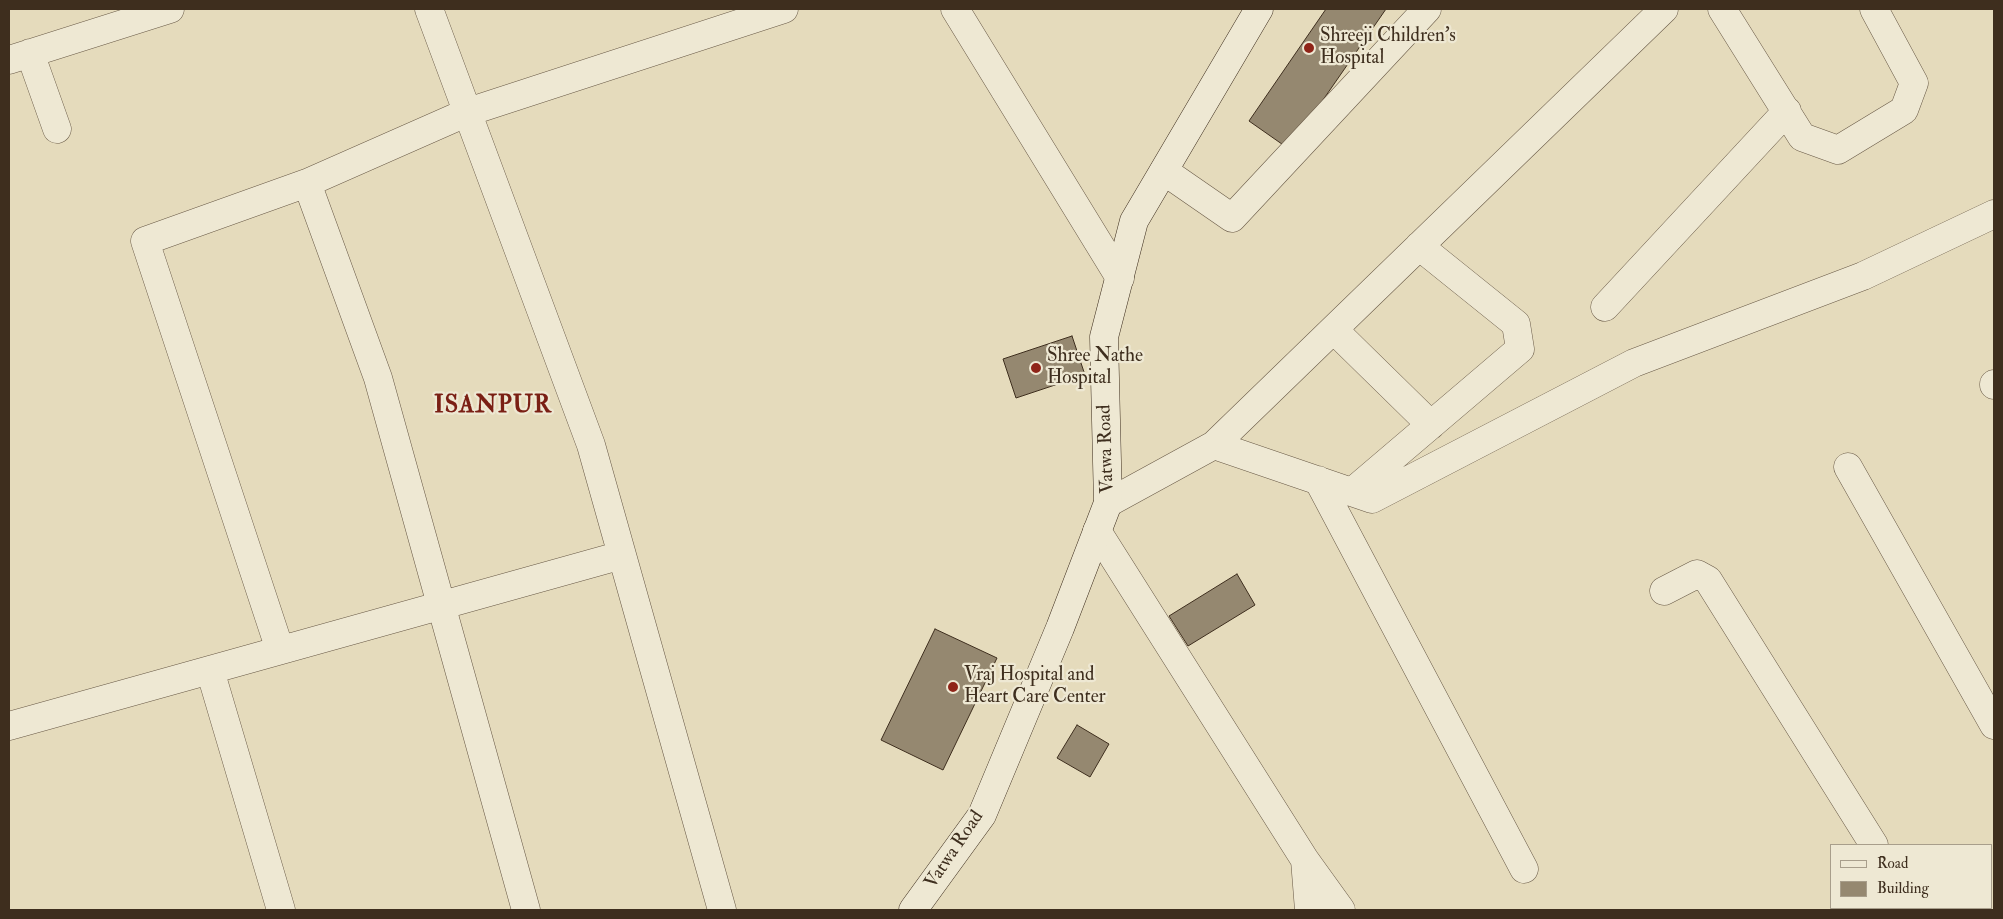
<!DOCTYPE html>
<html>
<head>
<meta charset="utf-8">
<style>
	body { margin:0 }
	#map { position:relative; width:2003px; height:919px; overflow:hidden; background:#e5dbbc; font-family:"IM FELL Double Pica",serif }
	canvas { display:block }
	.frame { position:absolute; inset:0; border:10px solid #3e2e1e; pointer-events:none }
	.legend { position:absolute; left:1830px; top:844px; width:162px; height:65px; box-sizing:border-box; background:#eee8d3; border:1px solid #a89e8b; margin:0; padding:6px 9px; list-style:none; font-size:15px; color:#3e2e1e }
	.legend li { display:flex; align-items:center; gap:10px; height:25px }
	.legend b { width:25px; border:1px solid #a89e8b }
</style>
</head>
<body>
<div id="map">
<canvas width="2003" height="919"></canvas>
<div class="frame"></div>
<ul class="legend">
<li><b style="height:6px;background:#eee8d3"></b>Road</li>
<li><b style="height:14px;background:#958870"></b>Building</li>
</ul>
</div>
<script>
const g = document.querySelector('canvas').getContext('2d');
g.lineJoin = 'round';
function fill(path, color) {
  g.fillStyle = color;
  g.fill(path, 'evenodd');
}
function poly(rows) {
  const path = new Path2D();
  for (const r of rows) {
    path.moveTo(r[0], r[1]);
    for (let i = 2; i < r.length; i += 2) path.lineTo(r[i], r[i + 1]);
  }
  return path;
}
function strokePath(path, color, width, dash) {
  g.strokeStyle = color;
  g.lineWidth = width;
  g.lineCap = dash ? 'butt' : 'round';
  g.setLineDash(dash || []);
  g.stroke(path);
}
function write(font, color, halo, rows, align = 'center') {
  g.font = font + ' "IM FELL Double Pica",serif';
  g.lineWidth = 4.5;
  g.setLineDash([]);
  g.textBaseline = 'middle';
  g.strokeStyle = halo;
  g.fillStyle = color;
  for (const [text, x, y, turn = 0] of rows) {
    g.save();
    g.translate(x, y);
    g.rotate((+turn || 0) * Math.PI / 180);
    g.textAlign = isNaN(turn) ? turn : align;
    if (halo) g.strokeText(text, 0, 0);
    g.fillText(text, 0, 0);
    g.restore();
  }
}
const building = poly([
	[1326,9,1386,9,1289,149,1249,121,1326,9],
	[1072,336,1085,375,1016,398,1003,359,1072,336],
	[1237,574,1255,605,1188,646,1169,616,1237,574],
	[935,629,997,658,943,770,881,740,935,629],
	[1077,725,1109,744,1090,777,1057,758,1077,725]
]);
fill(building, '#958870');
strokePath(building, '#3e2e1e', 1);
const minor = poly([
	[429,9,591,445,722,910],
	[955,9,1120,278],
	[1722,9,1802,137,1838,150,1904,110,1914,83,1874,9],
	[30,53,57,129],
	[9,60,170,9],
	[1164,171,1232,218,1427,9],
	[307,183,378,378,526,910],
	[1605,307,1787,111],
	[1334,330,1431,425],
	[1994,384,1994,385],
	[1214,445,1664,9],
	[1848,467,1994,725],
	[1318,480,1524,869],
	[1352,492,1520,349,1516,324,1419,246],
	[1108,503,1214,445,1372,499,1634,363,1863,276,1994,214],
	[1097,531,1305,860,1341,910],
	[1664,591,1697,574,1708,580,1874,845],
	[280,650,145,241,307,183,468,112,784,9],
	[210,670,281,910],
	[9,726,622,555],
	[1305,860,1309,910],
	[1913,908,1915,910]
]);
const secondary = poly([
	[913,910,982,815,1060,628,1108,503,1104,337,1134,221,1259,9]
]);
strokePath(minor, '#685946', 29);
strokePath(secondary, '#3e2e1e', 29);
strokePath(minor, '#eee8d3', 28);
strokePath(secondary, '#eee8d3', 28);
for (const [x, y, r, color] of [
	[1309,48,6,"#8f2418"],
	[1036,368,6,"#8f2418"],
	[953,687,6,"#8f2418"]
]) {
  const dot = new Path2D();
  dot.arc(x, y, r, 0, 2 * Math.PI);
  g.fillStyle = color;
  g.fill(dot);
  strokePath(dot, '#eee8d3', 2);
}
write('19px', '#3e2e1e', '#eee8d3', [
	["Shreeji Children's",1320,37],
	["Hospital",1320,59],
	["Shree Nathe",1047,357],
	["Hospital",1047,379],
	["Vraj Hospital and",964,676],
	["Heart Care Center",964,698]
], 'left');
write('19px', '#3e2e1e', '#eee8d3', [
	["Vatwa Road",1107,449,-92],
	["Vatwa Road",955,850,-56]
]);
g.letterSpacing = '1px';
write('bold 24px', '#7a1f14', '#eee8d3', [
	["ISANPUR",493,407]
]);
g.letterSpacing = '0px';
</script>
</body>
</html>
